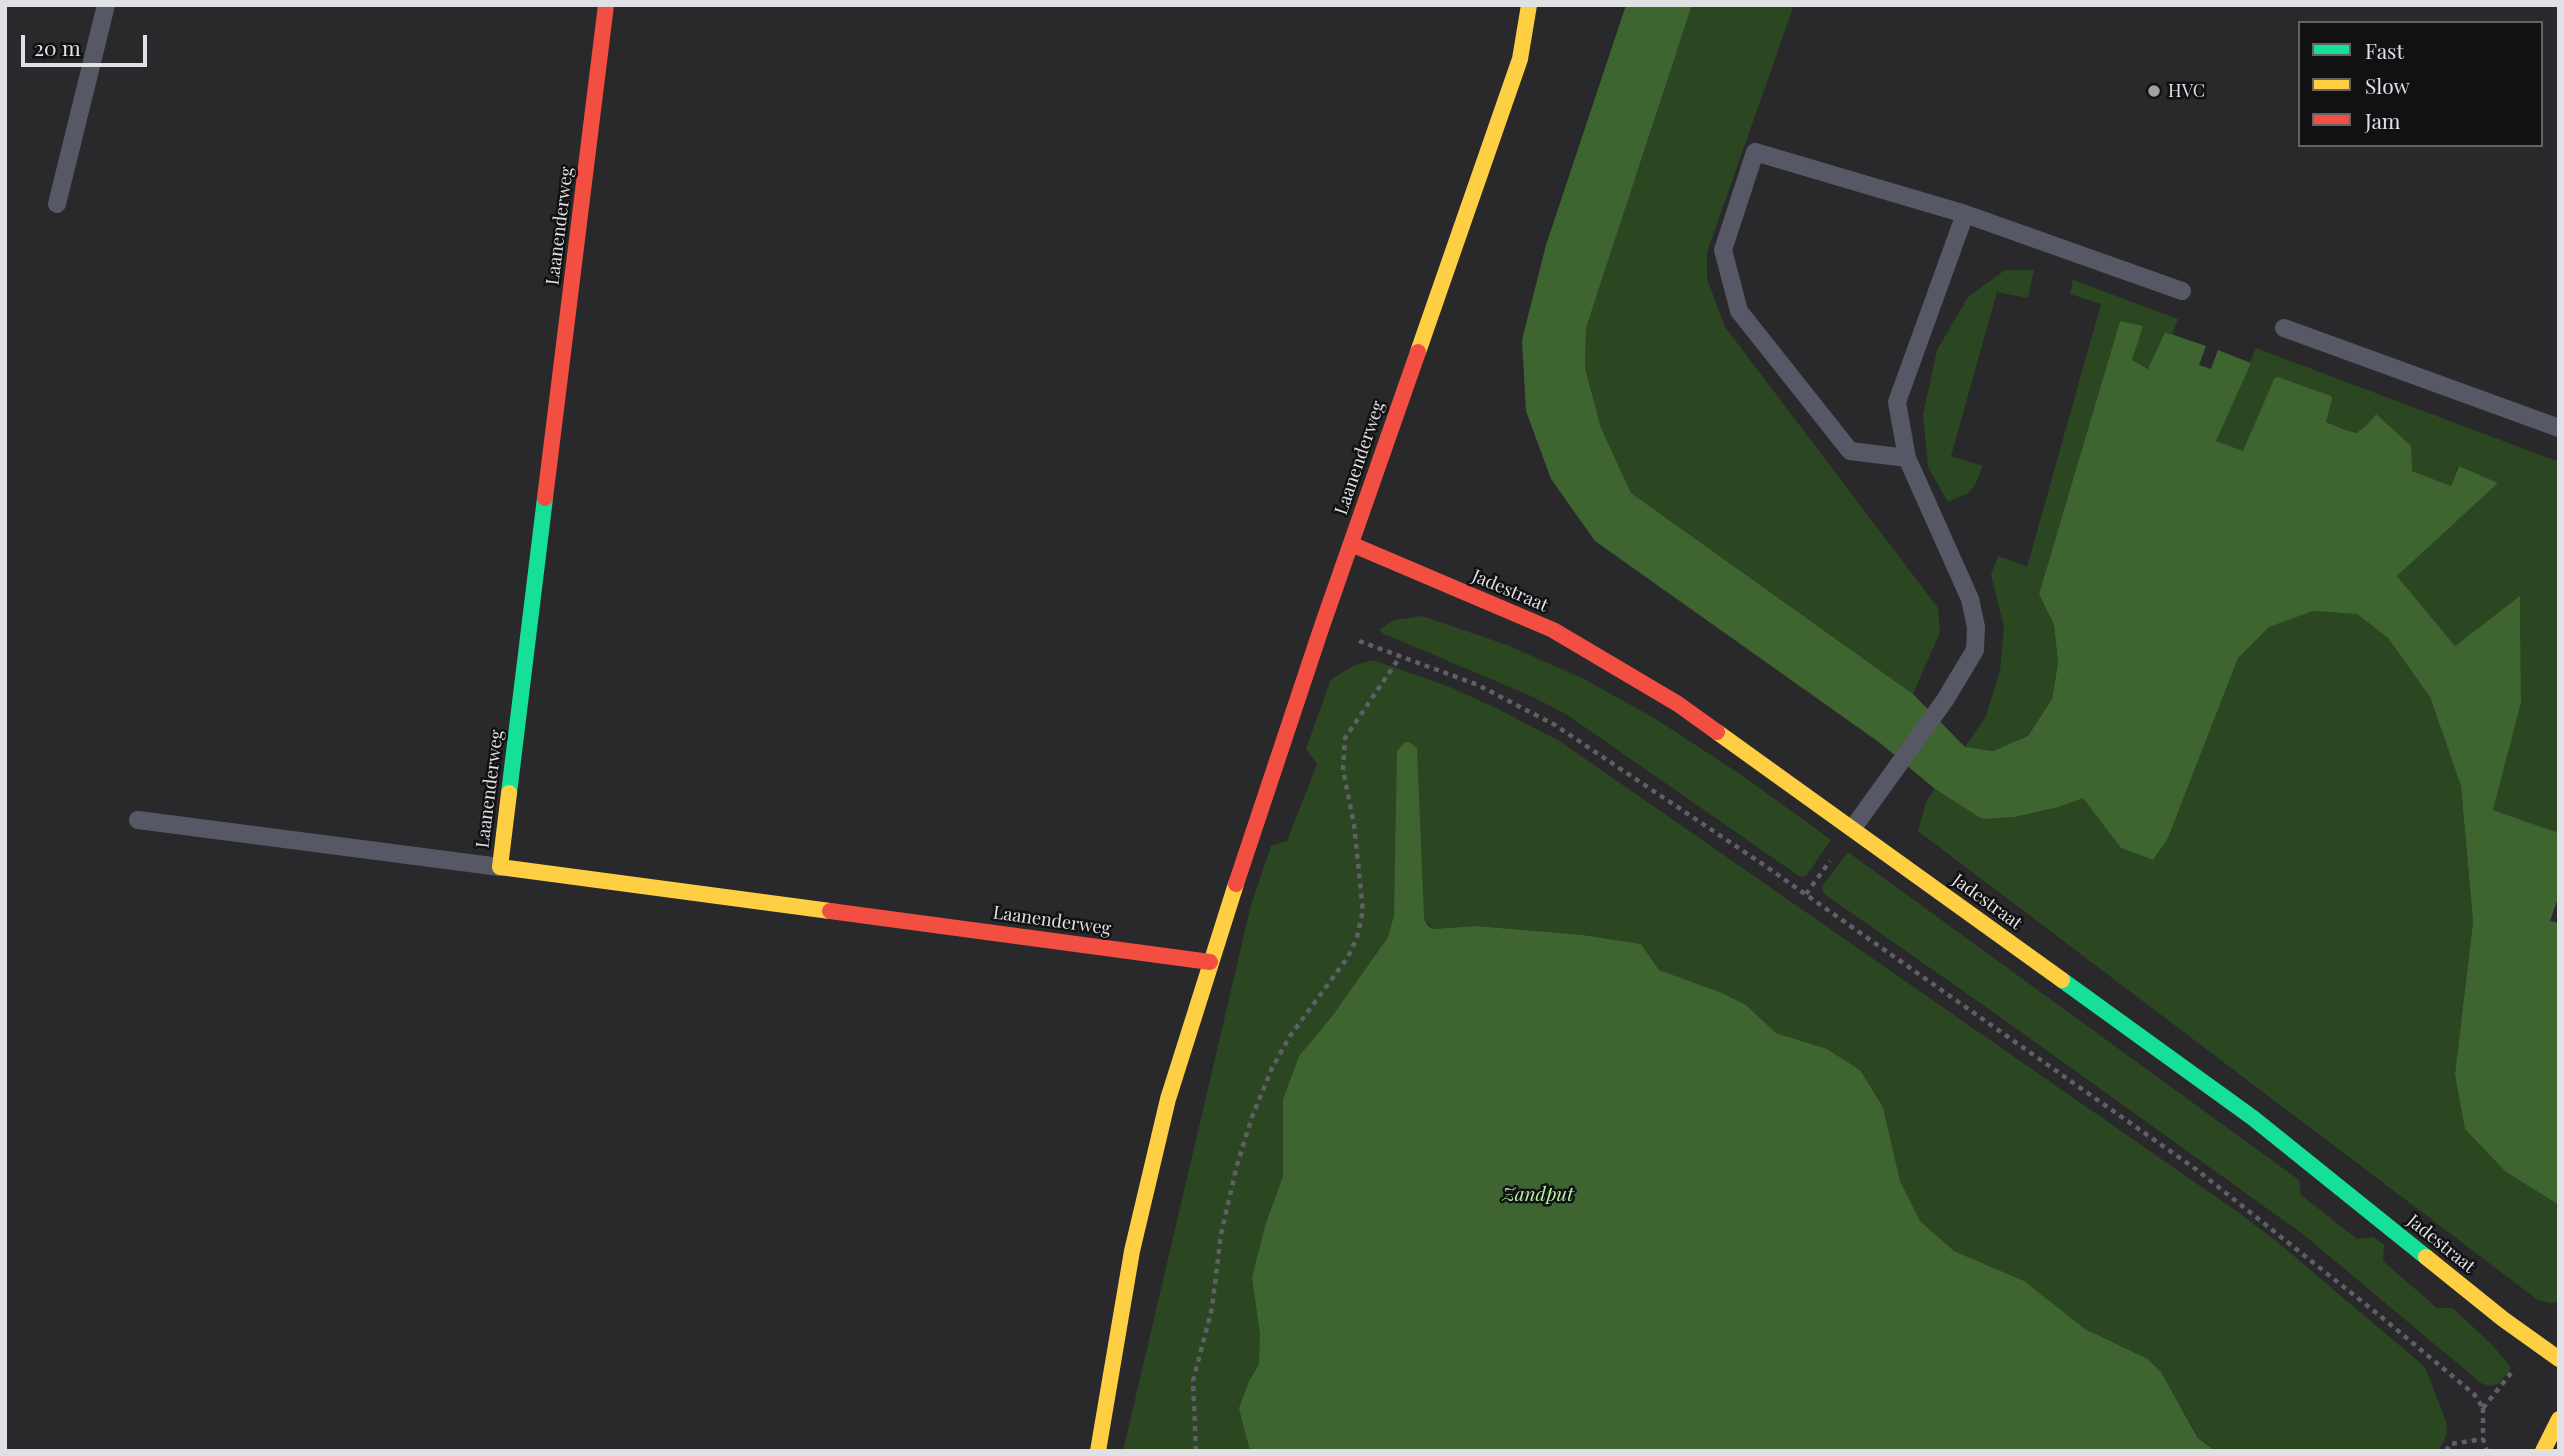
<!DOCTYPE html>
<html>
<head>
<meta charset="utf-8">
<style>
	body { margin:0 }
	#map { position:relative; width:2564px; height:1456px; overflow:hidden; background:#29292b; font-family:"Playfair Display",serif }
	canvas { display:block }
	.frame { position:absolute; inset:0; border:7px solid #e0e1e4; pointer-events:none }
	.legend { position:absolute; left:2298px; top:21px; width:245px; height:126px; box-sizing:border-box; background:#111113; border:2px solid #646467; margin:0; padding:9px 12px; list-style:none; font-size:21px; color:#e0e1e4 }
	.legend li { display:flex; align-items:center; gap:14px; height:35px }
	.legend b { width:35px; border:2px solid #646467 }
	.scale { position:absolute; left:21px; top:35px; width:126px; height:32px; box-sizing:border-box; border:4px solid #e0e1e4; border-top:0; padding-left:9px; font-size:21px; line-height:24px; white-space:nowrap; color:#e0e1e4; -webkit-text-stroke:5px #111113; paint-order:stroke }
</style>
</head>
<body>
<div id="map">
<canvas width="2564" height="1456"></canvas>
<div class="frame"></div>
<ul class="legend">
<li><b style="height:9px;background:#16e098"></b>Fast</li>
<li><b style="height:9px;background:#ffcf43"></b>Slow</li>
<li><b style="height:9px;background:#f24e42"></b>Jam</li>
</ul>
<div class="scale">20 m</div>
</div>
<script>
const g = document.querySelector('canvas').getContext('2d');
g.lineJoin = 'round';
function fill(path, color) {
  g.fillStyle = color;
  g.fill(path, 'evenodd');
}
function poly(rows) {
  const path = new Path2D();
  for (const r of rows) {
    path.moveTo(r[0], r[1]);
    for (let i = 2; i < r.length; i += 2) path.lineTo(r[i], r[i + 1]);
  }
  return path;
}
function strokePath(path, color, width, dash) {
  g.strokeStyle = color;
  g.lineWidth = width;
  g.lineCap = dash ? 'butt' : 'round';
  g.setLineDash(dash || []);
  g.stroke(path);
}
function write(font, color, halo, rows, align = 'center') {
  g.font = font + ' "Playfair Display",serif';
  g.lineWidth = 5;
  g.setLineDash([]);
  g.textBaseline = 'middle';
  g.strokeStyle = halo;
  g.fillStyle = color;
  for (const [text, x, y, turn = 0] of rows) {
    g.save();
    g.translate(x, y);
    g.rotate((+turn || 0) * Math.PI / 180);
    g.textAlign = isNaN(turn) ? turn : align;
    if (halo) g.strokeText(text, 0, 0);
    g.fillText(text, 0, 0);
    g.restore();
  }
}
fill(poly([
	[1692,5,1794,5,1707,252,1707,279,1725,327,1938,608,1940,632,1913,694,1631,493,1601,428,1585,368,1586,328],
	[2005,270,2034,270,2028,298,1997,292,1951,456,1983,466,1975,485,1968,493,1948,502,1928,467,1923,415,1937,350,1968,297],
	[2073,280,2178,319,2172,334,2165,332,2149,369,2132,361,2142,327,2120,321,2039,594,2054,625,2058,663,2052,699,2028,736,1993,751,1965,747,1986,716,2000,671,2004,627,1991,575,1998,556,2027,567,2101,304,2070,294],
	[2256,348,2559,462,2559,833,2493,810,2521,703,2520,597,2455,646,2397,576,2498,483,2458,466,2451,486,2412,471,2376,414,2366,426,2356,433,2345,430,2326,422,2332,399,2274,379,2243,452,2216,441],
	[2313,611,2357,614,2388,638,2430,697,2461,786,2473,922,2455,1074,2506,1172,2559,1205,2559,1302,2549,1303,2538,1300,1918,831,1926,802,1935,789,1982,819,2015,817,2059,807,2083,797,2121,848,2153,860,2168,838,2238,658,2269,626],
	[1422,616,1507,645,1584,679,1654,718,1743,776,1831,840,1806,876,1799,876,1566,714,1531,696,1382,633,1380,629,1394,620],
	[1373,660,1450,687,1498,709,1561,742,2239,1213,2276,1241,2425,1367,2446,1421,2447,1430,2444,1442,2437,1451,2215,1451,2199,1438,2161,1372,2148,1359,2085,1329,2023,1281,1954,1251,1920,1221,1900,1181,1883,1107,1860,1070,1827,1049,1776,1033,1746,1005,1720,992,1659,970,1641,944,1583,935,1476,926,1433,929,1424,919,1394,915,1388,937,1333,1015,1299,1056,1283,1099,1283,1176,1266,1223,1259,1364,1249,1381,1240,1408,1250,1451,1123,1451,1251,905,1271,846,1287,841,1317,764,1306,749,1330,682,1333,678,1355,665],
	[1848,852,2299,1180,2301,1195,2357,1239,2373,1237,2384,1245,2383,1261,2437,1308,2453,1308,2493,1346,2510,1366,2510,1370,2498,1384,2489,1386,2481,1383,2304,1235,1996,1014,1823,893,1823,885]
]), '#2b4721');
fill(poly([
	[1626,5,1692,5,1586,328,1585,368,1601,428,1631,493,1913,694,1965,747,1993,751,2028,736,2052,699,2058,663,2054,625,2039,594,2120,321,2143,326,2132,360,2148,369,2165,332,2206,346,2199,365,2211,369,2218,350,2251,363,2216,441,2243,451,2274,379,2278,377,2331,396,2332,399,2326,422,2345,430,2356,433,2366,426,2376,414,2411,446,2412,471,2451,486,2459,466,2498,483,2397,576,2455,646,2520,596,2521,703,2493,810,2559,833,2559,895,2550,921,2559,923,2559,1205,2506,1172,2465,1129,2455,1074,2473,922,2461,786,2430,697,2388,638,2357,614,2313,611,2269,627,2238,658,2168,838,2153,860,2121,848,2083,798,2059,807,2015,817,1982,819,1935,789,1880,743,1595,541,1551,479,1526,411,1522,340,1546,245],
	[1405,742,1409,742,1417,748,1424,919,1428,926,1433,929,1476,926,1583,935,1641,944,1659,970,1720,992,1746,1005,1776,1033,1827,1049,1860,1070,1883,1107,1900,1181,1920,1221,1954,1251,2024,1281,2085,1329,2148,1359,2161,1372,2198,1438,2215,1451,1250,1451,1239,1408,1249,1381,1259,1364,1260,1334,1252,1277,1266,1223,1283,1176,1283,1099,1299,1056,1333,1015,1388,937,1394,915,1397,751]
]), '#3e6430');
strokePath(poly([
	[1359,641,1478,685,1555,725,1761,863,2197,1170,2379,1315,2474,1394,2483,1408],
	[1806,894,1830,861],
	[2483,1408,2511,1373],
	[2483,1408,2483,1439,2487,1451],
	[1196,1451,1193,1381,1212,1308,1221,1234,1237,1165,1252,1117,1272,1068,1290,1036,1348,957,1357,937,1363,911,1354,824,1343,770,1345,738,1399,658],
	[2446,1451,2450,1444,2483,1439]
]), '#5f5f67', 4.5, [5, 5]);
strokePath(poly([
	[57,204,106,5],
	[2284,328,2559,428],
	[1907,458,1850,451,1739,311,1723,250,1755,152,1965,214],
	[138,820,500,867],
	[1853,828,1945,700,1975,650,1976,627,1970,599,1907,458,1897,402,1965,214,2182,291]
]), '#575866', 18);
strokePath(poly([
	[509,793,545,498],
	[2062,980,2253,1118,2426,1257]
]), '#16e098', 16);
strokePath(poly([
	[1418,352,1520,59,1529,5],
	[1717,732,2062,980],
	[509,793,500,867,830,911],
	[2426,1257,2503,1319,2559,1359],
	[1098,1451,1132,1251,1168,1099,1236,884],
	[2543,1451,2559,1419]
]), '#ffcf43', 16);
strokePath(poly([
	[545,498,606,5],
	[1351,544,1553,630,1678,704,1717,732],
	[1236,884,1322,626,1418,352],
	[830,911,1210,962]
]), '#f24e42', 16);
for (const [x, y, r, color] of [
	[2154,91,7,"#a0a1a3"]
]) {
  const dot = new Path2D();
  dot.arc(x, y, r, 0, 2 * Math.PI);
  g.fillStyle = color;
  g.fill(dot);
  strokePath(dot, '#111113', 2.5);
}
write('18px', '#e0e1e4', '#111113', [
	["HVC",2168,91]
], 'left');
write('18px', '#e0e1e4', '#111113', [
	["Laanenderweg",560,226,-83],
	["Laanenderweg",1360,458,-71],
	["Jadestraat",1510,591,23],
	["Laanenderweg",490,789,-83],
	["Jadestraat",1987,902,36],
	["Laanenderweg",1052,921,8],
	["Jadestraat",2441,1244,39]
]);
write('italic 19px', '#b7f6a1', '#111113', [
	["Zandput",1538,1195]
]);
</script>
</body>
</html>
